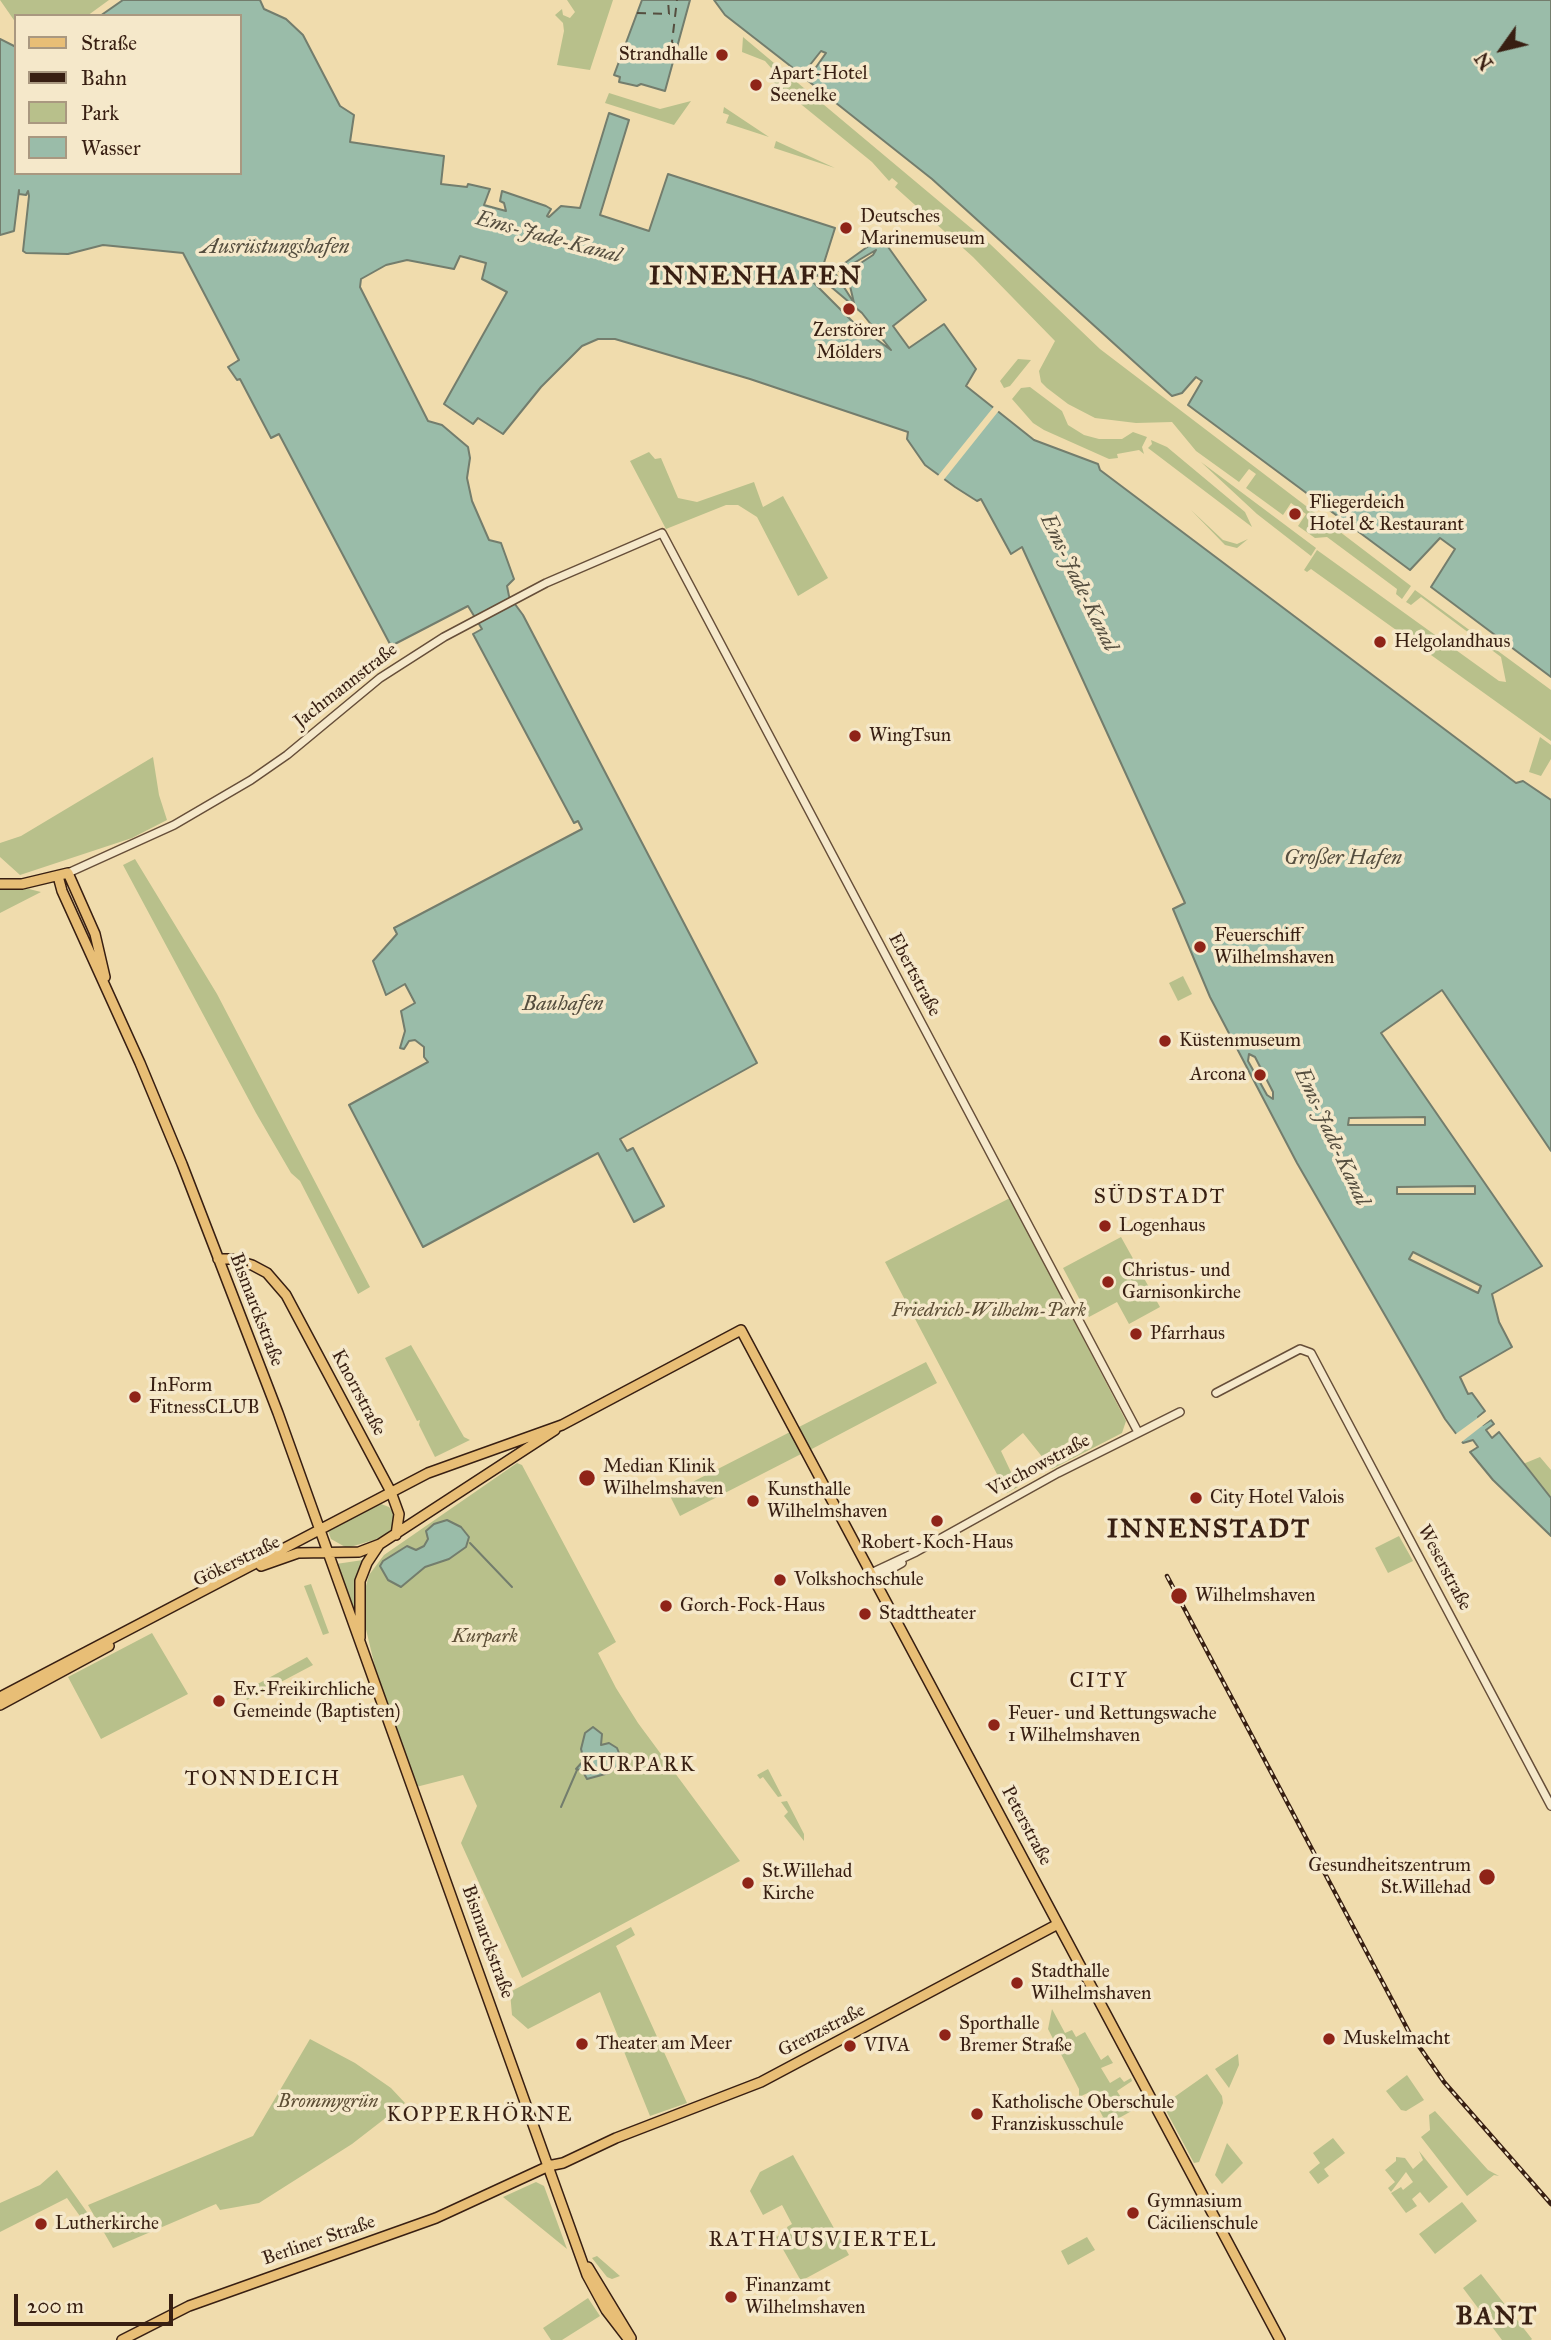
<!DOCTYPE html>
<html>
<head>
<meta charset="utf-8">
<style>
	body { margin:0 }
	#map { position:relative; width:1551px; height:2340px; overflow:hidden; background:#f0dcad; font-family:"IM FELL Great Primer",serif }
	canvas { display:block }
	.legend { position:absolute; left:14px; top:14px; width:228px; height:161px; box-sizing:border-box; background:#f5e8ca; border:2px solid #a99880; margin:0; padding:9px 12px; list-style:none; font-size:21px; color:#381f12 }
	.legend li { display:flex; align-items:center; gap:14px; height:35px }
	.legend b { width:35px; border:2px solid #a99880 }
	.north { position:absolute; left:1467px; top:14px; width:70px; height:70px; -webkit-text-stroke:5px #f5e8ca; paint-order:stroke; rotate:236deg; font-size:19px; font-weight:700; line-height:28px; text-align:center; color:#381f12 }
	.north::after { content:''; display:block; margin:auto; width:24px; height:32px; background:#381f12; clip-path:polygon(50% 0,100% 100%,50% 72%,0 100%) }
	.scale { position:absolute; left:14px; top:2294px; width:159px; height:32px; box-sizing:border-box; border:4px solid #381f12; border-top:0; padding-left:9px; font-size:21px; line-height:24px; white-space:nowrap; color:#381f12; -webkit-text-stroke:5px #f5e8ca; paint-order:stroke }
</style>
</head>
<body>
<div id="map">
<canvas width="1551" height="2340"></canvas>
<ul class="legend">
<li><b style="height:9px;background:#e8be76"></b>Straße</li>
<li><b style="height:9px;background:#381f12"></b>Bahn</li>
<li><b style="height:19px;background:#b8c08b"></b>Park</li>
<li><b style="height:19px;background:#9abca9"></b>Wasser</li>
</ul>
<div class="north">N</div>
<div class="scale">200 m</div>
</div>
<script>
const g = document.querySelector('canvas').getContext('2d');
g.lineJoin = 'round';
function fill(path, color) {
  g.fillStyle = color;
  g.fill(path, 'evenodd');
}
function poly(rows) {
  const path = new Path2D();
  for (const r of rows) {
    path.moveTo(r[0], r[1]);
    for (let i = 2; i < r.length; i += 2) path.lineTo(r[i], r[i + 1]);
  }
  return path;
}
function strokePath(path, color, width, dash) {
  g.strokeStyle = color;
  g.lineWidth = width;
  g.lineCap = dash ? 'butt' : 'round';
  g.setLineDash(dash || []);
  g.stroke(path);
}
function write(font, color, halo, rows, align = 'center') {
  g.font = font + ' "IM FELL Great Primer",serif';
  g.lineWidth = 7;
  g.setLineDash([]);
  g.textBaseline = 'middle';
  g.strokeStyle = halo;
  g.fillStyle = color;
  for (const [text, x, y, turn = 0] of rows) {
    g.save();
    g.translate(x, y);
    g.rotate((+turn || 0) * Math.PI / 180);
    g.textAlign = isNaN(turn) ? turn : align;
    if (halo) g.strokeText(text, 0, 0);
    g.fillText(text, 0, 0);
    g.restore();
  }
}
fill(poly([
	[0,0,109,0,87,16,16,16,16,23],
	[567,0,613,0,590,70,557,65,564,31,563,23,555,15,562,9,563,15,570,18,575,12],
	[743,37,990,244,1100,349,1411,586,1402,599,1396,594,1397,589,1327,537,1315,538,1298,526,1306,514,1291,503,1283,515,1246,488,1256,474,1249,469,1239,482,1196,451,1172,422,1136,423,1095,418,1068,404,1047,388,1041,382,1039,371,1055,341,973,257,895,187,898,183,892,178,889,181,872,162,797,101,799,98,793,93,790,96,770,79,772,69,765,61,742,52],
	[609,93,660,109,691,101,674,125,605,103],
	[724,107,769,137,726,123,729,115,723,113],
	[776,141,835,168,774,148],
	[1018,359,1031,360,1010,386,1004,388,1000,381],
	[1030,387,1062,411,1068,425,1084,435,1099,439,1122,439,1133,432,1147,437,1142,447,1144,454,1139,450,1117,454,1118,458,1109,459,1044,430,1033,423,1012,399,1021,388],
	[1151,440,1167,447,1245,512,1252,527,1148,448,1152,444],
	[649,452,655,459,661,458,678,498,697,502,754,482,763,507,783,496,828,578,798,596,757,517,738,505,726,505,666,529,630,461],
	[1201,462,1316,548,1311,556,1257,514],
	[1191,510,1223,540,1237,544,1248,539,1237,548,1225,545],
	[1317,550,1499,681,1506,682,1501,657,1421,597,1411,605,1406,602,1415,590,1551,690,1551,741,1311,569,1307,572,1304,570],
	[1540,737,1551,745,1551,759,1541,776,1529,772],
	[153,757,159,795,167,820,132,838,20,875,0,857,0,843,21,836],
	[135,859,217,994,370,1287,358,1294,300,1181,291,1173,256,1113,123,865],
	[29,889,41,892,0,913,0,890],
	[1183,976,1192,994,1178,1001,1169,983],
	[1010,1198,1126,1421,1122,1433,1052,1469,1023,1433,1001,1451,1018,1487,1007,1493,885,1262],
	[1121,1237,1160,1307,1129,1324,1117,1302,1089,1317,1063,1268],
	[411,1345,464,1437,470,1440,435,1457,419,1425,420,1420,417,1421,385,1358],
	[926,1362,937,1383,808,1451,797,1428],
	[792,1431,803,1453,680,1516,669,1494],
	[1540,1457,1551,1470,1551,1498,1523,1464],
	[517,1463,522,1465,616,1642,598,1653,616,1688,638,1723,740,1861,522,1978,461,1843,477,1806,463,1775,416,1787,375,1667,364,1621,364,1593,369,1575,384,1555],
	[381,1504,389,1507,395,1515,392,1529,387,1536,347,1548,331,1539,328,1531,334,1526],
	[1399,1536,1413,1561,1388,1573,1375,1548],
	[363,1560,356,1577,356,1626,336,1564],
	[311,1584,329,1633,323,1635,304,1586],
	[152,1633,188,1694,101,1739,68,1677],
	[307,1657,313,1665,247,1700,243,1692],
	[768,1769,782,1796,778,1797,763,1777,760,1779,757,1775],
	[787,1801,804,1834,804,1841,784,1816,788,1812,781,1802],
	[631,1927,635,1935,616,1946,687,2103,650,2116,600,1992,528,2029,512,2015,510,1992],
	[1052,2009,1065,2033,1072,2030,1076,2037,1085,2032,1101,2060,1108,2055,1113,2063,1101,2068,1110,2083,1120,2077,1124,2082,1131,2078,1132,2081,1117,2091,1127,2107,1142,2097,1144,2104,1096,2131,1093,2123,1103,2117,1090,2092,1079,2097,1079,2089,1048,2029],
	[310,2039,355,2063,391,2088,405,2103,352,2144,259,2203,220,2210,216,2204,113,2248,88,2205,253,2136],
	[1238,2054,1239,2065,1229,2088,1215,2069],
	[1207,2074,1222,2096,1223,2103,1199,2162,1194,2163,1163,2105],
	[1407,2075,1424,2100,1406,2111,1401,2110,1386,2091],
	[1435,2111,1488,2170,1499,2176,1494,2175,1467,2196,1421,2137,1430,2130,1429,2115],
	[1333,2138,1345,2153,1324,2169,1329,2176,1318,2184,1309,2172,1320,2163,1313,2153],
	[1227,2143,1243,2163,1222,2184,1215,2175],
	[1419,2151,1448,2187,1429,2203,1420,2192,1412,2199,1417,2206,1406,2213,1391,2193,1401,2187,1403,2190,1413,2182,1406,2172,1391,2192,1388,2188,1395,2182,1385,2170,1396,2161,1396,2157,1405,2158,1413,2169,1423,2160],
	[793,2155,849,2255,801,2281,776,2237,788,2231,787,2227,792,2224,782,2205,763,2215,750,2191,760,2172],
	[57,2170,94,2222,87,2226,67,2198,0,2232,0,2203,40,2185],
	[536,2182,544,2186,567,2249,503,2197],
	[1462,2202,1477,2221,1435,2254,1419,2234],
	[1087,2237,1095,2250,1068,2265,1061,2251],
	[597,2256,620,2276,612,2279,607,2277,592,2258],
	[1481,2274,1532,2339,1531,2340,1502,2340,1463,2288],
	[588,2298,600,2316,562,2340,551,2340,543,2328]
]), '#b8c08b');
const water = poly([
	[123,0,260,0,264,9,286,19,303,35,340,106,354,115,350,142,444,156,441,184,467,187,468,184,490,189,484,205,506,211,504,203,500,201,502,191,546,206,551,209,547,216,549,217,561,206,580,208,609,113,629,120,600,215,649,231,668,174,835,228,823,266,831,273,881,237,926,300,893,326,909,348,944,324,976,369,966,386,1034,440,1098,464,1100,470,1516,783,1523,781,1551,800,1551,1151,1442,990,1381,1033,1542,1266,1492,1294,1499,1322,1512,1347,1460,1377,1468,1394,1472,1393,1485,1411,1478,1417,1483,1425,1491,1420,1494,1424,1486,1430,1492,1438,1499,1432,1551,1498,1551,1536,1493,1480,1470,1452,1478,1447,1473,1440,1463,1443,1445,1419,1297,1163,1210,997,1173,909,1185,903,1022,547,1011,554,981,499,977,501,955,487,925,465,907,439,908,432,750,379,615,339,598,339,582,346,541,387,503,434,478,418,473,424,444,404,507,292,482,279,486,263,460,256,454,269,407,260,386,265,361,279,360,287,428,421,442,425,468,447,470,458,467,478,472,501,489,540,501,543,514,579,507,586,509,596,523,615,757,1063,620,1139,627,1151,633,1148,664,1206,634,1222,598,1153,423,1247,349,1105,428,1062,424,1057,424,1047,415,1040,409,1041,404,1049,400,1048,405,1031,401,1011,415,1003,405,984,386,995,373,961,397,934,394,928,582,829,578,821,574,823,473,634,482,629,468,606,391,646,279,434,271,438,240,379,237,380,228,367,239,360,183,253,103,245,68,254,26,253,23,251,29,196,28,191,26,195,19,194,19,190,14,231,0,235,0,39,16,47,16,173,240,173,240,16,100,16,123,0],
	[876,250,873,255,844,274,842,270,876,250],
	[839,270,850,286,854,303,835,273,839,270],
	[817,275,862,313,891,350,854,323,812,281,817,275],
	[1249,1054,1255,1057,1273,1092,1273,1099,1267,1095,1248,1061,1249,1054],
	[1425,1117,1425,1125,1348,1125,1349,1118,1425,1117],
	[1475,1186,1475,1194,1397,1194,1397,1187,1475,1186],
	[1413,1252,1481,1286,1478,1293,1409,1259,1413,1252],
	[642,0,690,0,665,91,641,84,637,86,619,82,620,77,614,75,642,0],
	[714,0,1551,0,1551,677,1431,587,1455,549,1440,538,1410,570,1188,405,1202,381,1196,377,1182,393,1172,396,932,179,807,80,826,53,821,51,802,75,725,15,714,0],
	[447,1520,461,1527,469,1537,466,1547,449,1559,425,1567,401,1587,388,1580,380,1566,383,1561,407,1546,416,1550,424,1546,428,1539,426,1531,434,1524,447,1520],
	[593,1727,602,1734,601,1745,609,1743,617,1748,623,1763,609,1773,587,1779,582,1770,576,1769,584,1760,581,1749,585,1733,593,1727]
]);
fill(water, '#9abca9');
strokePath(water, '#737d6d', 2);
fill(poly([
	[996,404,1001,408,942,482,937,477],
	[1486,1412,1484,1421,1489,1417,1491,1419,1459,1444,1453,1436]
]), '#f0dcad');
strokePath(poly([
	[470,1543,512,1587],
	[561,1807,577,1770]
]), '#737d6d', 2);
strokePath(poly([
	[637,13,669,14,668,0],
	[675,48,672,42,677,0]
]), '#554e3f', 2, [9, 7]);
const minor = poly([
	[68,873,174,825,251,780,287,755,380,678,444,637,546,583,662,533,1138,1432],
	[1216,1393,1300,1349,1311,1353,1551,1806],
	[869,1574,916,1552,1058,1473,1180,1412],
	[872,1580,902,1563]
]);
const major = poly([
	[58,876,62,891,140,1063,182,1164,278,1413,587,2275,606,2310,629,2340],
	[0,884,22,884,68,873,95,934,105,977],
	[218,1259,231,1259,252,1265,267,1273,286,1295,391,1492,399,1514,396,1535],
	[261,1566,298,1553,359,1552,380,1544,555,1430],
	[360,1638,360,1581,367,1563,379,1545],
	[0,1697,428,1473,562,1425,741,1330,1280,2340],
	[0,1705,109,1646],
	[548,2166,563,2163,616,2138,761,2082,1058,1924],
	[588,2267,631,2338],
	[122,2340,189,2306,436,2218,551,2165]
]);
strokePath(minor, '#664e39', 10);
strokePath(major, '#381f12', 12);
strokePath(minor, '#f5e8ca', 7);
strokePath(major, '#e8be76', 9);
const rail = poly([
	[1167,1576,1409,2032,1444,2082,1551,2204]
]);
strokePath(rail, '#381f12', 4.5);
strokePath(rail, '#f5e8ca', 2, [5]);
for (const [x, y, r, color] of [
	[722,55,7,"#8f2418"],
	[756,85,7,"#8f2418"],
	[846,228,7,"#8f2418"],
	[849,309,7,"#8f2418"],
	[1295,514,7,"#8f2418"],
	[1380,642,7,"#8f2418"],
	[855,736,7,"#8f2418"],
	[1200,947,7,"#8f2418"],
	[1165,1041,7,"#8f2418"],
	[1260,1075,7,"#8f2418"],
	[1105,1226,7,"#8f2418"],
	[1108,1282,7,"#8f2418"],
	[1136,1334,7,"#8f2418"],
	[135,1397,7,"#8f2418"],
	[587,1478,9,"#8f2418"],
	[1196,1498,7,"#8f2418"],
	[753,1501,7,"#8f2418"],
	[937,1521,7,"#8f2418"],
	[780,1580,7,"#8f2418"],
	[1179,1596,9,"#8f2418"],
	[666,1606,7,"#8f2418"],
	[865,1614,7,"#8f2418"],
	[219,1701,7,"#8f2418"],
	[994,1725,7,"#8f2418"],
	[1487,1877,9,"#8f2418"],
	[748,1883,7,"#8f2418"],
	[1017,1983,7,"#8f2418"],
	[945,2035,7,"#8f2418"],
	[1329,2039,7,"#8f2418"],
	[582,2044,7,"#8f2418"],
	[850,2046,7,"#8f2418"],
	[977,2114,7,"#8f2418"],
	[1133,2213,7,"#8f2418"],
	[41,2224,7,"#8f2418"],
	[731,2297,7,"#8f2418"]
]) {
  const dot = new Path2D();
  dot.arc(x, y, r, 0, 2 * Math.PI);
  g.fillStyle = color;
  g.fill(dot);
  strokePath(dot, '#f5e8ca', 2.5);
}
write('19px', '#381f12', '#f5e8ca', [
	["Strandhalle",708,55,"right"],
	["Apart-Hotel",770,74],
	["Seenelke",770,96],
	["Deutsches",860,217],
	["Marinemuseum",860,239],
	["Zerstörer",849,331,"center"],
	["Mölders",849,353,"center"],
	["Fliegerdeich",1309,503],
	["Hotel & Restaurant",1309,525],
	["Helgolandhaus",1394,642],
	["WingTsun",869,736],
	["Feuerschiff",1214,936],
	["Wilhelmshaven",1214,958],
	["Küstenmuseum",1179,1041],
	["Arcona",1246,1075,"right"],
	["Logenhaus",1119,1226],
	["Christus- und",1122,1271],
	["Garnisonkirche",1122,1293],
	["Pfarrhaus",1150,1334],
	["InForm",149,1386],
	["FitnessCLUB",149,1408],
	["Median Klinik",603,1467],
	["Wilhelmshaven",603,1489],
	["Kunsthalle",767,1490],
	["Wilhelmshaven",767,1512],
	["City Hotel Valois",1210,1498],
	["Robert-Koch-Haus",937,1543,"center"],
	["Volkshochschule",794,1580],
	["Wilhelmshaven",1195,1596],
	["Gorch-Fock-Haus",680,1606],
	["Stadttheater",879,1614],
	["Ev.-Freikirchliche",233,1690],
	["Gemeinde (Baptisten)",233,1712],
	["Feuer- und Rettungswache",1008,1714],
	["1 Wilhelmshaven",1008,1736],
	["Gesundheitszentrum",1471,1866,"right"],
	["St.Willehad",1471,1888,"right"],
	["St.Willehad",762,1872],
	["Kirche",762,1894],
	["Stadthalle",1031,1972],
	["Wilhelmshaven",1031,1994],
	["Sporthalle",959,2024],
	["Bremer Straße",959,2046],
	["Muskelmacht",1343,2039],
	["Theater am Meer",596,2044],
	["VIVA",864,2046],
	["Katholische Oberschule",991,2103],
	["Franziskusschule",991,2125],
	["Gymnasium",1147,2202],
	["Cäcilienschule",1147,2224],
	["Lutherkirche",55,2224],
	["Finanzamt",745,2286],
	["Wilhelmshaven",745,2308]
], 'left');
write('19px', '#381f12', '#f5e8ca', [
	["Jachmannstraße",346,686,-38],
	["Ebertstraße",914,975,62],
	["Bismarckstraße",256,1310,69],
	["Knorrstraße",358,1393,62],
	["Virchowstraße",1039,1466,-28],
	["Gökerstraße",237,1562,-26],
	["Weserstraße",1444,1568,62],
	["Peterstraße",1026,1826,62],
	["Bismarckstraße",487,1942,70],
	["Grenzstraße",822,2031,-27],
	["Berliner Straße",319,2241,-19]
]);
write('italic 19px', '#5e4f36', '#f5e8ca', [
	["Friedrich-Wilhelm-Park",989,1311],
	["Kurpark",485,1637],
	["Brommygrün",328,2102]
]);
write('italic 21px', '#554e3f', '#f5e8ca', [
	["Ems-Jade-Kanal",548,238,15],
	["Ausrüstungshafen",275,248],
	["Ems-Jade-Kanal",1078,583,64],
	["Großer Hafen",1343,859],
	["Bauhafen",563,1005],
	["Ems-Jade-Kanal",1331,1137,65]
]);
g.letterSpacing = '2px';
write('21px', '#381f12', '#f5e8ca', [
	["SÜDSTADT",1160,1198],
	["CITY",1099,1682],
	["KURPARK",639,1766],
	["TONNDEICH",263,1780],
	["KOPPERHÖRNE",480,2116],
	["RATHAUSVIERTEL",823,2241]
]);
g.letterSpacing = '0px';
g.letterSpacing = '2px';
write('bold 26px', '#381f12', '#f5e8ca', [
	["INNENHAFEN",756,278],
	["INNENSTADT",1209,1531],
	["BANT",1497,2318]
]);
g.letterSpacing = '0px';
</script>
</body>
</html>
